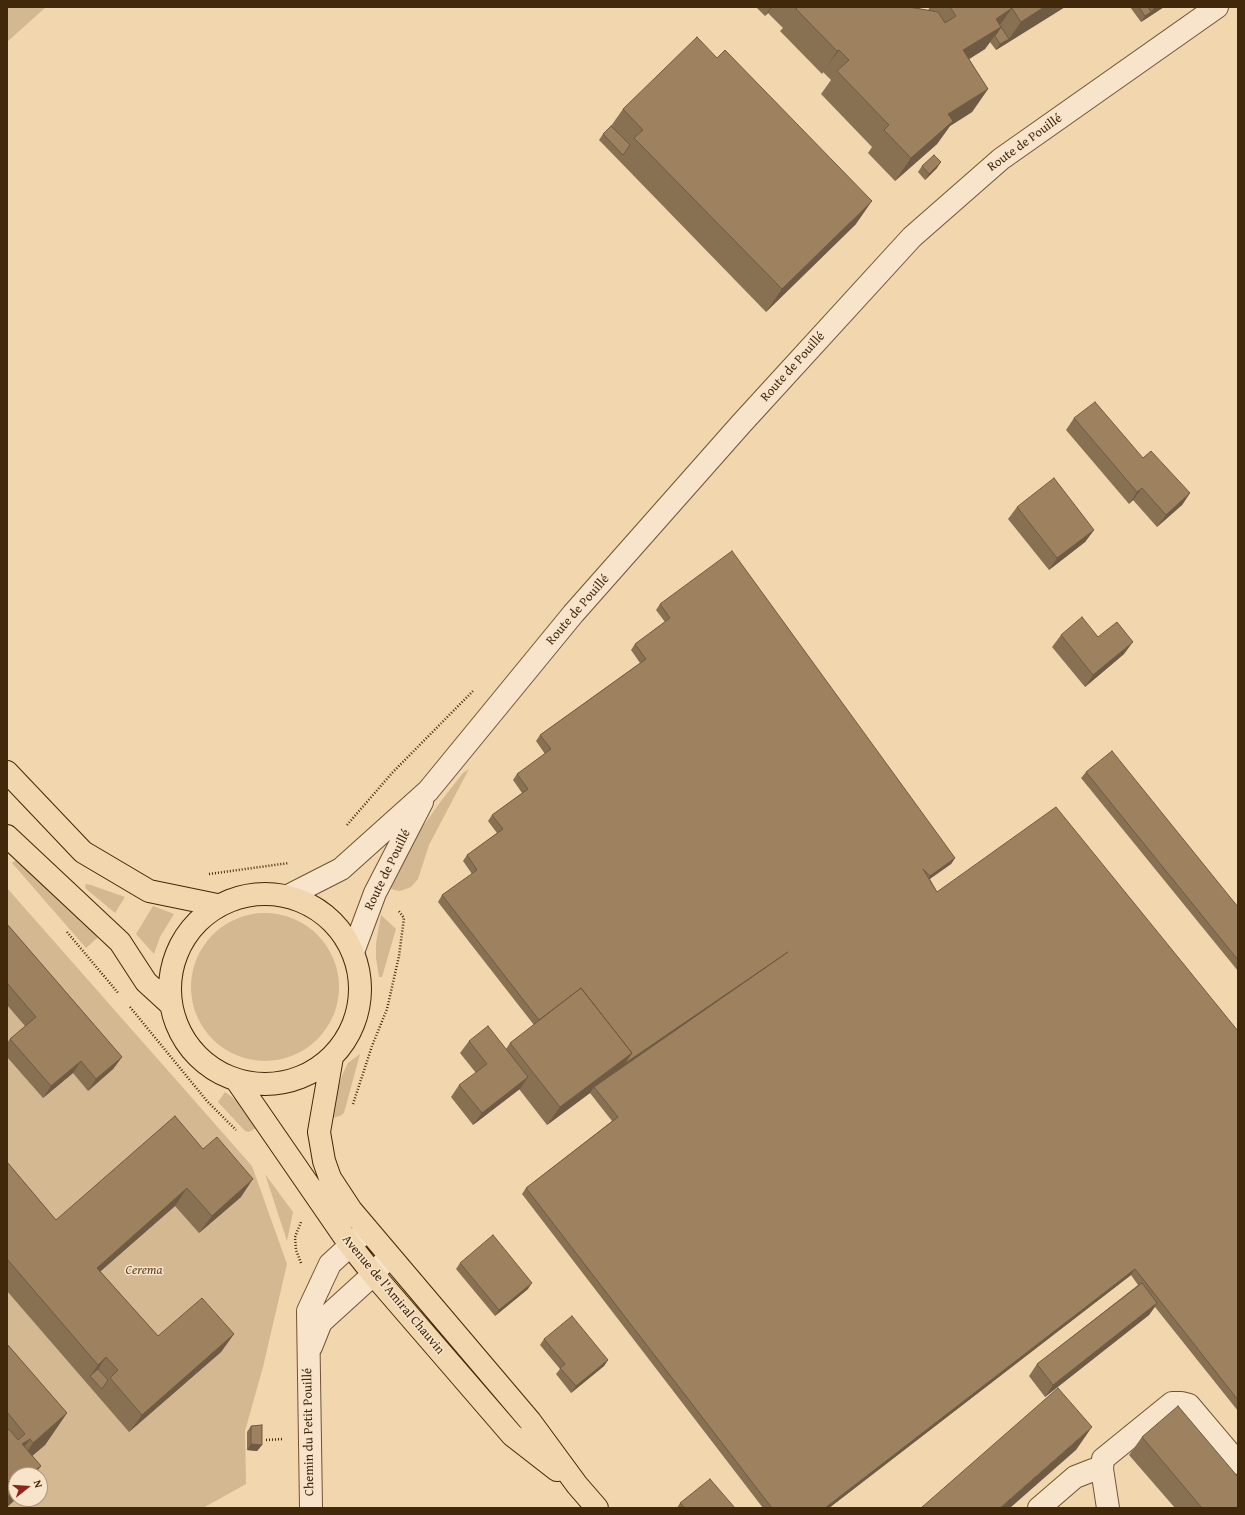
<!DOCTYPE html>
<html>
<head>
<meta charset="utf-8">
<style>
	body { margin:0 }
	#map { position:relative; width:1245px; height:1515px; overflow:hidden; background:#f2d6ae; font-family:"Gentium Book Plus",serif }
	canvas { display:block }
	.frame { position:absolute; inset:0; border:8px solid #42280b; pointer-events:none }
	.north { position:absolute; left:8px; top:1467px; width:40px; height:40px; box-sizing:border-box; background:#f7e4ca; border:1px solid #af997e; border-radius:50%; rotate:73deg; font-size:11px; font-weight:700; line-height:16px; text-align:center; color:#42280b }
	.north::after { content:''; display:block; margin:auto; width:14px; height:18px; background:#8f2418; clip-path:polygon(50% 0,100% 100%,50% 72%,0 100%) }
</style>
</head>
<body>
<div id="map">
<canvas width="1245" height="1515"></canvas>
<div class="frame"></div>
<div class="north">N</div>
</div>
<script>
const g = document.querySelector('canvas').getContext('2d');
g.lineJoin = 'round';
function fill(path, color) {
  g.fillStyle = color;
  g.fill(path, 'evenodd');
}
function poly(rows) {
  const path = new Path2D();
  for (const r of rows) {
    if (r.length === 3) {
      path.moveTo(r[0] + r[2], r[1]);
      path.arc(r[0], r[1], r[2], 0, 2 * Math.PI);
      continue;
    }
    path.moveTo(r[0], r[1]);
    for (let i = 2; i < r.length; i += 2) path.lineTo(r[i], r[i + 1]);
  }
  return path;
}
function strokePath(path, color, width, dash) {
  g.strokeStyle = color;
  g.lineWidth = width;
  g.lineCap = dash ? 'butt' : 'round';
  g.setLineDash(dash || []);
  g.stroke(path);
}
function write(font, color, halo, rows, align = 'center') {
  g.font = font + ' "Gentium Book Plus",serif';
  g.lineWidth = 3;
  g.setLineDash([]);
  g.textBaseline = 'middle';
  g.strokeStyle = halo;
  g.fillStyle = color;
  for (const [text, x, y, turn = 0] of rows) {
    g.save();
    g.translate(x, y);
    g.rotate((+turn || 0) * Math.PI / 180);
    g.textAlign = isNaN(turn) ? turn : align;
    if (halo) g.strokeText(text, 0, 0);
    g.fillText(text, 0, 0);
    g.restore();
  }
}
fill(poly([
	[7,7,46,7,7,42],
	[469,769,429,845,418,879,411,887,400,891,394,890,390,888,419,832,441,801,463,773],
	[16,860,88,919,103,933,86,948,12,863],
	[86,884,91,885,125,897,115,913,85,888],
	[7,888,252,1166,287,1264,263,1367,245,1431,246,1484,203,1508,7,1508],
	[16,1475,40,1475,40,1499,16,1499],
	[153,906,174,914,160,937,154,954,136,934],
	[265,987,74],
	[381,915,396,929,382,977,379,977,376,958,376,943],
	[360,1054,344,1113,340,1116,329,1119,332,1103,344,1071,348,1063],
	[225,1092,241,1104,258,1127,249,1132,245,1131,218,1102],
	[265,1174,293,1212,287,1241]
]), '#d4b892');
const minor = poly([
	[288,896,341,869,428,791,573,614,741,424,912,237,1001,159,1217,7],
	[353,952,375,893,422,802],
	[311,1347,321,1322,365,1282,389,1257],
	[311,1508,308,1311,330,1264,367,1230],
	[1039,1508,1075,1477,1093,1470,1102,1469],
	[1108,1508,1102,1469,1103,1459,1172,1403,1181,1403,1189,1405,1238,1463]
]);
const major = poly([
	[7,772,83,852,149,891,217,905],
	[7,836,120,942,146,982,170,1004],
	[265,989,95],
	[332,1057,319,1132,324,1161,330,1178,351,1210,530,1421,577,1485,597,1508],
	[237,1081,350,1245,373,1274,512,1435,557,1470]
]);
strokePath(minor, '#6e5434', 24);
strokePath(major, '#42280b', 24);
strokePath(poly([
	[347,825,392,773,473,691],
	[209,874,289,863],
	[67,932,119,994],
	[130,1007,207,1101,236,1130],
	[353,1104,372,1046,387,1009,399,956,404,918,398,910],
	[301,1263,296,1250,295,1237,301,1222],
	[266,1440,284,1439]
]), '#42280b', 2.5, [1, 2]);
strokePath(minor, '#f7e4ca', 22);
strokePath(major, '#f2d6ae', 22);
fill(poly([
	[756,7,909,7,928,10,930,7,1065,7,996,50,990,42,985,49,969,59,988,89,972,112,950,126,937,144,895,181,868,153,872,147,821,94,831,80,823,72,822,74,780,31,783,28,768,13,765,16],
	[1130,7,1164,7,1141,22],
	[623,109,856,224,766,312,599,140,603,134,611,126],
	[922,166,937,168,925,180,918,172],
	[1074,418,1143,458,1190,493,1182,505,1157,527,1133,500,1129,504,1066,430],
	[1017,507,1094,530,1085,542,1049,570,1008,519],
	[660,604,955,858,951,864,930,879,937,892,1238,1031,1238,1411,1155,1307,1149,1315,1045,1397,1029,1376,1037,1364,1138,1285,1131,1275,829,1508,763,1508,522,1194,526,1188,612,1121,590,1093,547,1125,519,1089,473,1125,451,1097,459,1085,476,1073,460,1053,469,1041,506,1049,510,1043,534,1025,438,902,442,895,472,874,463,861,467,855,497,833,488,821,492,815,522,793,513,780,517,774,545,754,536,741,540,735,640,663,631,650,635,644,665,622,656,610],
	[1061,635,1098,637,1124,654,1085,687,1052,647],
	[1086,772,1238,907,1238,971,1081,778],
	[7,924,122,1057,113,1069,88,1091,73,1073,43,1098,7,1057,7,1043,10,1039,25,1026,7,1005],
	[203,1149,241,1197,199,1233,175,1206,100,1271,158,1336,234,1334,221,1352,129,1432,7,1291,7,1162,56,1220],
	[460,1263,528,1289,495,1316,456,1269],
	[544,1339,608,1360,604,1366,571,1393,556,1374,560,1369,540,1345],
	[7,1344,67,1413,45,1445,32,1456,41,1466,34,1475,16,1475,16,1499,7,1507],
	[251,1426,262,1445,257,1451,247,1450,247,1432],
	[1142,1437,1238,1508,1175,1508,1129,1455],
	[680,1503,735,1508,677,1508]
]), '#887053');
fill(poly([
	[771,7,772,7,768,13,765,16],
	[1044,7,1065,7,996,50,1000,44,1009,39,1021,22],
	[1155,7,1164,7,1141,22,1145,16,1151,12],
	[1012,8,997,29,1001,27,985,49,947,73,963,50,996,19],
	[839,50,823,72,822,74,837,51],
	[988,89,972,112,950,126,937,144,895,181,911,158,948,114],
	[941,162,937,168,925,180,929,174],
	[872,201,856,224,766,312,782,289],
	[1142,488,1133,500,1129,504,1137,492],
	[1190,493,1182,505,1157,527,1166,515],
	[1094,530,1085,542,1049,570,1057,558],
	[1133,642,1124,654,1085,687,1093,675],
	[955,858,951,864,925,882,930,876],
	[788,952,594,1087,590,1093,547,1125,560,1107,632,1053],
	[122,1057,113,1069,88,1091,96,1079],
	[81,1061,73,1073,43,1098,51,1086],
	[528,1077,520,1089,473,1125,482,1113],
	[253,1179,241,1197,199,1233,212,1216],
	[187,1188,175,1206,85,1285,97,1268],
	[1135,1269,1131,1275,829,1508,825,1508],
	[532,1283,528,1289,495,1316,499,1310],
	[1157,1303,1149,1315,1045,1397,1053,1385],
	[234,1334,221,1352,129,1432,142,1415],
	[106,1357,94,1375,90,1376,98,1365],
	[608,1360,604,1366,571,1393,576,1386],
	[67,1413,45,1445,11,1474,33,1443],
	[1092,1427,1076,1450,1010,1508,1000,1508],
	[30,1439,8,1470,22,1444],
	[251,1444,262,1445,257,1451,247,1450],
	[41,1466,34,1475,29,1475],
	[16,1486,16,1499,7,1507,7,1498,14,1488]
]), '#6f5b43');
const building = poly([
	[798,7,909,7,938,12,945,23,956,16,950,7,1044,7,1021,22,1012,8,996,19,1001,27,963,50,988,89,948,114,953,121,911,158,884,130,889,125,837,71,849,60,839,50,837,51,796,9,798,7],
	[1139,7,1148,7,1151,12,1145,16,1139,7],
	[1001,27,1009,39,1000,44,995,36,1001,27],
	[697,37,717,58,725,50,872,201,782,289,634,138,643,130,623,109,697,37],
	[611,126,630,145,623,155,603,134,611,126],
	[934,155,941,162,929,174,922,166,934,155],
	[1095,402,1143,458,1151,451,1190,493,1166,515,1142,488,1137,492,1074,418,1095,402],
	[1054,478,1094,530,1057,558,1017,507,1054,478],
	[732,551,955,858,930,876,923,869,937,892,1056,807,1238,1031,1238,1400,1135,1269,825,1508,772,1508,526,1188,618,1117,594,1087,788,952,624,1064,632,1053,581,988,539,1020,442,895,477,870,467,855,503,829,492,815,528,789,517,774,551,749,540,735,646,659,635,644,670,618,660,604,732,551],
	[1082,617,1098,637,1117,622,1133,642,1093,675,1061,635,1082,617],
	[1112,751,1238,907,1238,960,1086,772,1112,751],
	[7,924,122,1057,96,1079,81,1061,51,1086,10,1039,36,1017,7,983,7,924],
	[581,988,632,1053,560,1107,510,1043,581,988],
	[488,1026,528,1077,482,1113,459,1085,487,1064,469,1041,488,1026],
	[175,1116,203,1149,217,1137,253,1179,212,1216,187,1188,97,1268,158,1336,202,1298,234,1334,142,1415,110,1378,118,1370,106,1357,98,1365,7,1259,7,1162,56,1220,175,1116],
	[493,1235,532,1283,499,1310,460,1263,493,1235],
	[1142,1283,1157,1303,1053,1385,1037,1364,1142,1283],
	[572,1316,608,1360,576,1386,560,1368,565,1364,544,1339,572,1316],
	[7,1344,67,1413,33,1443,30,1439,22,1444,41,1466,29,1475,16,1475,16,1486,14,1488,7,1480,7,1431,9,1429,18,1440,25,1434,7,1412,7,1344],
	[98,1369,108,1380,102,1389,90,1376,98,1369],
	[1058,1388,1092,1427,1000,1508,921,1508,1058,1388],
	[1178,1406,1238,1477,1238,1508,1202,1508,1142,1437,1178,1406],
	[262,1425,262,1445,251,1444,251,1426,262,1425],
	[710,1479,735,1508,685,1508,680,1503,710,1479]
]);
fill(building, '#9e8260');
strokePath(building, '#6f5b43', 1);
write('13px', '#42280b', '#f7e4ca', [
	["Route de Pouillé",1025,143,-36],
	["Route de Pouillé",793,367,-48],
	["Route de Pouillé",578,610,-49],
	["Route de Pouillé",388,870,-64],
	["Avenue de l'Amiral Chauvin",393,1295,50],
	["Chemin du Petit Pouillé",309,1432,-91]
]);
write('italic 13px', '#5f4526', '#f7e4ca', [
	["Cerema",144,1271]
]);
</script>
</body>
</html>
